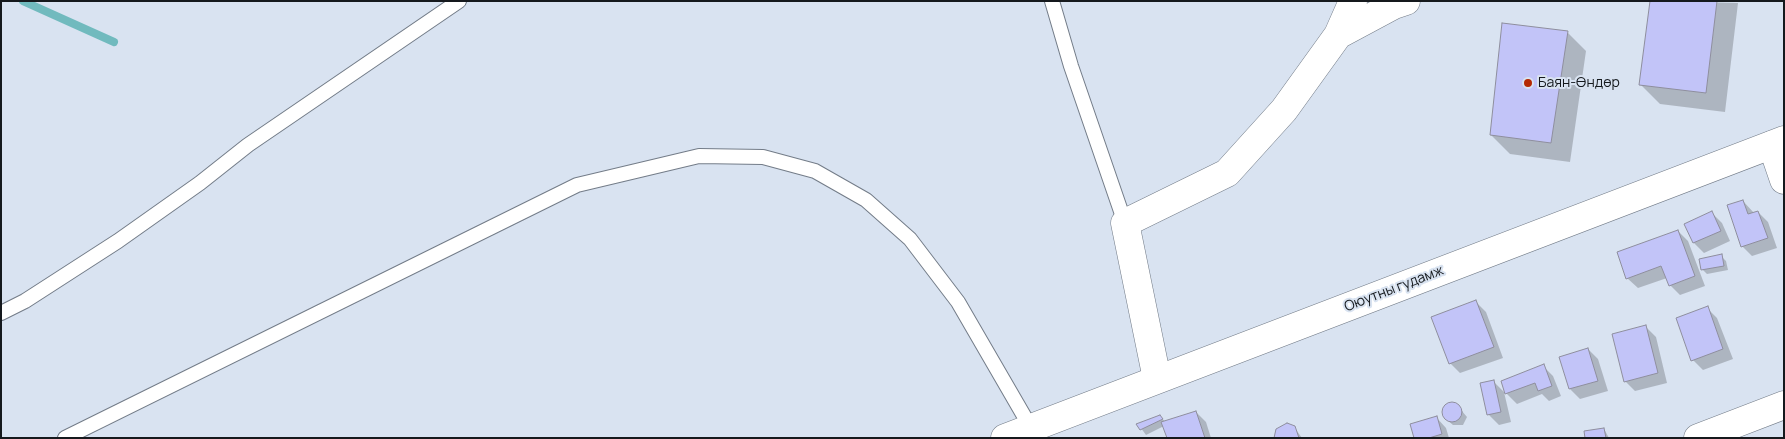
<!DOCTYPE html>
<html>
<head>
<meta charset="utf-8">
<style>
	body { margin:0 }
	#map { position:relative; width:1785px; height:439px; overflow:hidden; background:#d9e3f1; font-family:Manrope,sans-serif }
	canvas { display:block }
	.frame { position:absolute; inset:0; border:2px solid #15191d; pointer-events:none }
</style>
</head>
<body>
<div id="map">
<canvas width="1785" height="439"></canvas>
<div class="frame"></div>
</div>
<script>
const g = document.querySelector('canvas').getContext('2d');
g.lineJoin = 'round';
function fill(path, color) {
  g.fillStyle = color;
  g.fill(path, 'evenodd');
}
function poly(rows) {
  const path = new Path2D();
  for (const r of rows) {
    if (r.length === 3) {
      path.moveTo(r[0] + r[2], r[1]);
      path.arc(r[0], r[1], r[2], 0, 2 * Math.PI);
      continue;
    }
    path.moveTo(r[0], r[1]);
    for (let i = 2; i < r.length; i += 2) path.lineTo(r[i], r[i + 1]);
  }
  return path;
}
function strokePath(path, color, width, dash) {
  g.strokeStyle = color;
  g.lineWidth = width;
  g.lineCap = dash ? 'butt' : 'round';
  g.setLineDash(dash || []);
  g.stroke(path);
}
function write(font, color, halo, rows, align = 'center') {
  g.font = font + ' Manrope,sans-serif';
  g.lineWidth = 4;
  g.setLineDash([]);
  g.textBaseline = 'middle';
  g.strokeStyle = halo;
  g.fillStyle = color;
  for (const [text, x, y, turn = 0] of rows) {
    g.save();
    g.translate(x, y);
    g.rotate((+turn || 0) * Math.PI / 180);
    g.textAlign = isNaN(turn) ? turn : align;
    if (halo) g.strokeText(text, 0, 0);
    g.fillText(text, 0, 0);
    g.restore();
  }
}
fill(poly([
	[1651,1,1738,3,1725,112,1660,104,1641,85],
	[1567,32,1586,51,1570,162,1510,154,1491,135],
	[1743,201,1754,213,1758,212,1768,222,1777,248,1752,256,1742,246],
	[1712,213,1722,223,1730,241,1704,253,1694,243,1686,225],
	[1678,231,1688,241,1705,286,1680,295,1670,285,1667,278,1638,288,1627,278],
	[1721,256,1726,261,1728,270,1707,274,1702,269],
	[1476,302,1486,312,1503,358,1460,373,1450,363],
	[1707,308,1717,318,1733,359,1703,370,1693,360],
	[1646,327,1656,337,1667,383,1635,391,1625,381],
	[1588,349,1598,359,1608,391,1580,399,1570,389],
	[1543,366,1553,376,1561,396,1549,401,1542,394,1517,404,1507,394,1502,382],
	[1494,382,1504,392,1511,422,1499,425,1489,415,1482,384],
	[1451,403,1456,404,1467,417,1463,425,1453,425,1447,420,1443,411,1445,406],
	[1196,412,1206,422,1211,438,1168,438,1164,426,1146,435,1138,424,1160,417,1166,422],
	[1436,417,1446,428,1449,438,1416,438],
	[1287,424,1294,427,1302,438,1277,438,1275,433,1280,427],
	[1604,429,1609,438,1587,438]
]), '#0003');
strokePath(poly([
	[23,1,114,42]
]), '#71babe', 8);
const building = poly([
	[1650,1,1717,1,1706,93,1639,85,1650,1],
	[1502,23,1568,31,1551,143,1490,135,1502,23],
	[1743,200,1748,214,1758,211,1768,238,1741,247,1727,205,1743,200],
	[1712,211,1721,231,1693,243,1684,224,1712,211],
	[1678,230,1695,276,1669,286,1661,266,1626,279,1617,252,1678,230],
	[1722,254,1724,266,1701,270,1699,259,1722,254],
	[1476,300,1494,347,1449,364,1431,317,1476,300],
	[1708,306,1723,349,1691,361,1676,318,1708,306],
	[1646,325,1658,373,1624,382,1612,334,1646,325],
	[1588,348,1598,381,1569,389,1559,357,1588,348],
	[1544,364,1552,386,1538,391,1535,383,1505,394,1501,381,1544,364],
	[1494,380,1501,412,1487,415,1480,383,1494,380],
	[1452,412,10],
	[1196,411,1205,438,1167,438,1161,422,1196,411],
	[1160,415,1163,419,1140,430,1136,424,1160,415],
	[1437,416,1442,434,1429,438,1414,438,1410,424,1437,416],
	[1287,423,1295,426,1299,438,1274,438,1276,429,1287,423],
	[1604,428,1606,438,1585,438,1584,431,1604,428]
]);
fill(building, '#c2c4f8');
strokePath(building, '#8e8e9d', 1);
const service = poly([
	[1052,1,1071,66,1125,223],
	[1,313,25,301,118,241,200,183,248,145,459,1],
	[65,438,577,185,699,156,763,157,815,171,866,200,910,239,958,302,1031,428]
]);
const minor = poly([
	[1338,35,1394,5,1406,1],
	[1772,145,1784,180],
	[1157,379,1125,223,1227,173,1284,110,1338,35,1353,1],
	[1698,438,1784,405]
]);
const tertiary = poly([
	[1005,438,1784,140]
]);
strokePath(service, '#737c88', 16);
strokePath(minor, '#737c88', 29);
strokePath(tertiary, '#737c88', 29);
strokePath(service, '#fff', 14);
strokePath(minor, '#fff', 28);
strokePath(tertiary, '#fff', 28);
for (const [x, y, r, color] of [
	[1528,83,5,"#b42904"]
]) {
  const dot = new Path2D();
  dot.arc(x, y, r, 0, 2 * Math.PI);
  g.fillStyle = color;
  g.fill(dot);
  strokePath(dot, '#d9e3f1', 2);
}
write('14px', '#15191d', '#d9e3f1', [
	["Баян-Өндөр",1538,83]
], 'left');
write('14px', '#15191d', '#d9e3f1', [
	["Оюутны гудамж",1394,289,-21]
]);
</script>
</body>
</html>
